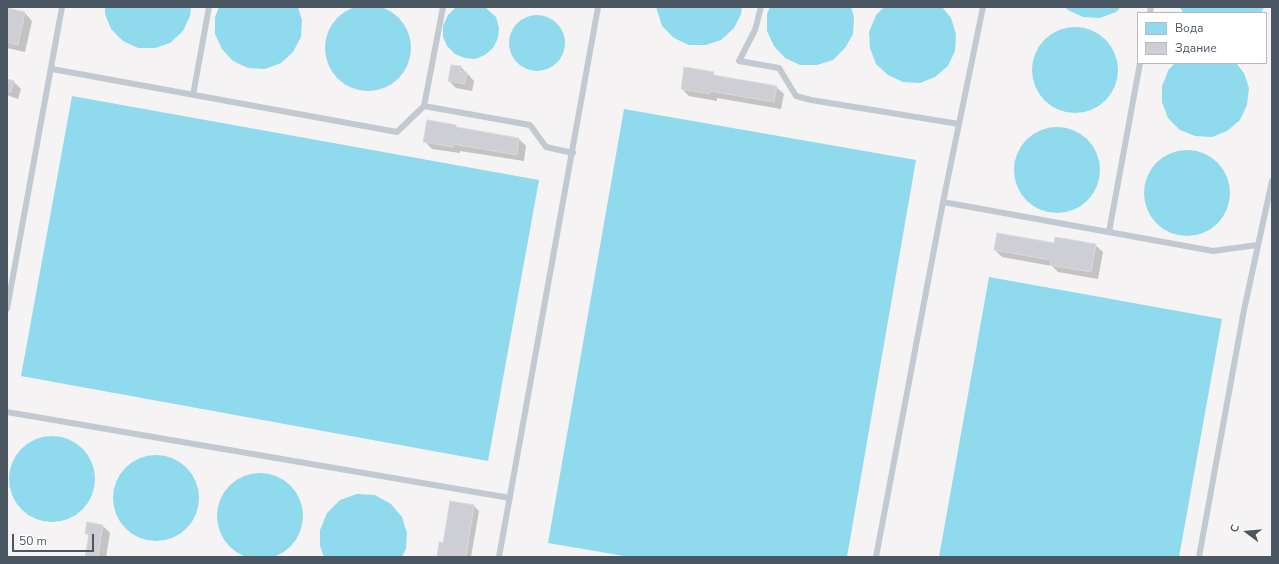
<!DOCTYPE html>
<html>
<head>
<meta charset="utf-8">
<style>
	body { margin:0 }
	#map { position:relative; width:1279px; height:564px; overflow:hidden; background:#f5f3f3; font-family:"Nunito Sans",sans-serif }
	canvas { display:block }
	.frame { position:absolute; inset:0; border:8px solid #4a5661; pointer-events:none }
	.legend { position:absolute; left:1137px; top:12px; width:130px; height:52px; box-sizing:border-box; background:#fff; border:1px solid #b7bbc0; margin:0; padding:5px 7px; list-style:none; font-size:12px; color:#4a5661 }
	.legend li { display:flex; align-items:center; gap:8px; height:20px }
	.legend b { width:20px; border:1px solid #b7bbc0 }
	.north { position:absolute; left:1227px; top:512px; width:40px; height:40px; -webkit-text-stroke:3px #fff; paint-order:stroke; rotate:286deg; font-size:11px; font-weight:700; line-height:16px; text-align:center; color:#4a5661 }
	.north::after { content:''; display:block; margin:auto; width:14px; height:18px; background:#4a5661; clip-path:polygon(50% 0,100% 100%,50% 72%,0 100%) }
	.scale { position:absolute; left:12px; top:534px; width:82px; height:18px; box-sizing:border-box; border:2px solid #4a5661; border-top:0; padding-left:5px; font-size:12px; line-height:14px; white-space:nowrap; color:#4a5661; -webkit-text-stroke:3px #fff; paint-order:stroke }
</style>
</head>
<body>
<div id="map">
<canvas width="1279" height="564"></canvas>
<div class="frame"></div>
<ul class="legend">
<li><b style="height:11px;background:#90daee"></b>Вода</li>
<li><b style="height:11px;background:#cdcfd5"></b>Здание</li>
</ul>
<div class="north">С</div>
<div class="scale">50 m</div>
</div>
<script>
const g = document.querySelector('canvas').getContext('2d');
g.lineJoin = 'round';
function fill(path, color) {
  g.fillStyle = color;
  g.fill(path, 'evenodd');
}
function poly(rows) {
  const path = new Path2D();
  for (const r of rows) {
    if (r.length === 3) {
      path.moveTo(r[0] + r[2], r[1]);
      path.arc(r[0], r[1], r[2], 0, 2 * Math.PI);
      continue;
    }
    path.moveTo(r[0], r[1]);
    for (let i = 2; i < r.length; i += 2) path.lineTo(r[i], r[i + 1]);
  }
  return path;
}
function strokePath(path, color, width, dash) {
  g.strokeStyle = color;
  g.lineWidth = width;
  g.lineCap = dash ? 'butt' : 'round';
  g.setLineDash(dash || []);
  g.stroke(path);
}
fill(poly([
	[368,48,43],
	[105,7,191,7,190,16,183,31,170,43,155,48,138,48,123,41,111,29,105,14],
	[219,7,298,7,302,20,301,37,293,52,281,63,265,69,248,68,233,61,222,49,215,34,215,17],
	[456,7,485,7,496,17,499,28,498,38,493,48,485,55,475,59,465,58,455,54,447,46,443,37,443,26,448,15],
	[656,7,742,7,741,14,734,28,721,40,706,45,689,45,674,38,662,26],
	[770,7,851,7,854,17,853,34,845,48,833,60,817,65,800,65,785,58,774,46,767,31,767,14],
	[884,7,942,7,951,18,956,34,955,51,948,66,935,77,920,83,903,82,888,75,876,64,870,48,869,32,876,15],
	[1065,7,1121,7,1116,12,1100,18,1083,17,1068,10],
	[1180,7,1264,7,1261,13,1183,13],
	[537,43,28],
	[1075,70,43],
	[1175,63,1236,63,1244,73,1249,88,1247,105,1240,120,1227,131,1212,137,1195,136,1180,130,1168,118,1162,102,1162,86,1169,69],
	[72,96,539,180,488,461,21,376],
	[624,109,916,160,847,557,630,557,548,543],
	[1057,170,43],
	[1187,193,43],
	[989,277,1222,319,1179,557,939,557],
	[52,479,43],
	[156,498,43],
	[260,516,43],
	[357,494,375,495,391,504,402,517,407,533,406,549,402,557,324,557,320,546,320,530,327,513,340,500]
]), '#90daee');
fill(poly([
	[7,9,25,13,32,21,25,52,7,48],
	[461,67,474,81,472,91,456,88,449,81],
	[713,73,716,76,776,87,784,94,781,109,717,98,717,101,689,96,682,89],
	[7,80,13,81,21,89,18,99,7,95],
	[456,126,459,129,519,139,526,146,524,161,460,151,460,153,432,149,424,141],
	[1055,244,1095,245,1103,252,1098,279,1058,272,1052,266,1002,257,995,250],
	[450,502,474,506,479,511,471,557,438,557,444,544],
	[88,523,103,526,110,533,106,557,86,557,90,537,86,533]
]), '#0003');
const building = poly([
	[7,8,25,12,18,45,7,42,7,8],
	[451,65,461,66,460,71,467,72,465,84,448,81,451,65],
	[684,67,714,72,713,75,777,86,774,102,710,91,710,94,681,89,684,67],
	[7,79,14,81,11,92,7,91,7,79],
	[427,120,456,125,456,127,519,138,517,155,453,144,453,147,423,142,427,120],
	[997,233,1054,243,1055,237,1096,244,1091,272,1050,265,1051,260,994,250,997,233],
	[450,501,474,505,466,557,437,557,439,542,443,543,450,501],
	[87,522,103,525,98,557,85,557,89,534,85,534,87,522]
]);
fill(building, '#cdcfd5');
strokePath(building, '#d7d9de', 1);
strokePath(poly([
	[761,7,755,30,739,61,779,68,796,96,811,100,959,124],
	[1150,13,1151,7],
	[52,69,397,132,424,106,530,125,546,147,573,153],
	[193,95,209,7],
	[424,106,443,7],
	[943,202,1213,251,1257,245],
	[1109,232,1140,63],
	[7,309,62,7],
	[7,412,510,498],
	[499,557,598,7],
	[876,557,943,202,983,7],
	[1199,557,1244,310,1272,181]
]), '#c1cad2', 6);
</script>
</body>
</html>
